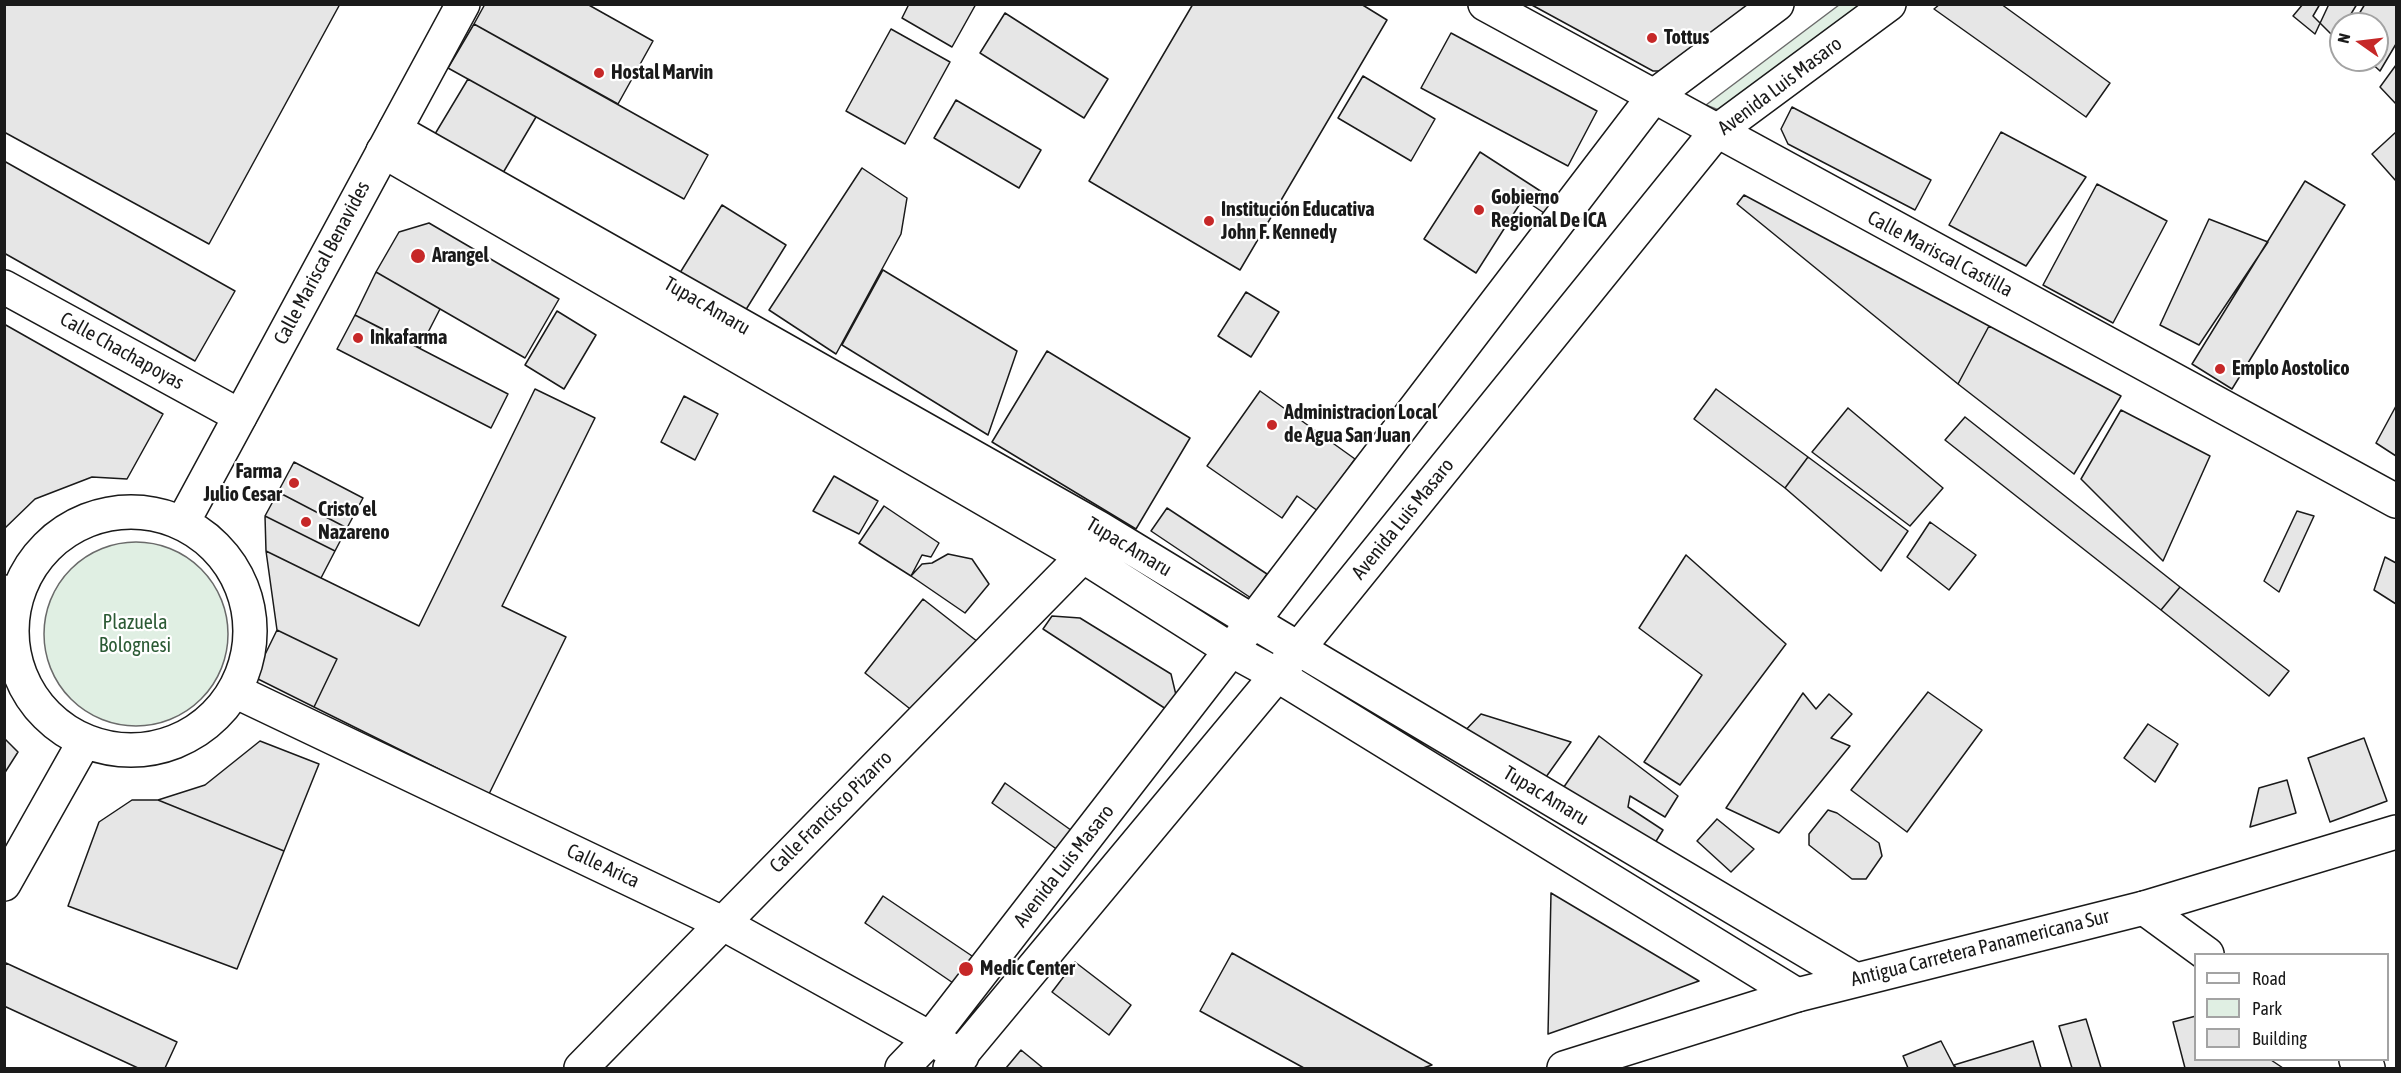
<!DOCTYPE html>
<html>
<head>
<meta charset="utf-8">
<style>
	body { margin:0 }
	#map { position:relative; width:2401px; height:1073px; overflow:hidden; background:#fff; font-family:"Asap Condensed",sans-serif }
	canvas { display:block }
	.frame { position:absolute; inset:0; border:6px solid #1a1a1a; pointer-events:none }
	.legend { position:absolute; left:2194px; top:953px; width:195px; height:108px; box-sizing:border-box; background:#fff; border:2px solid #a3a3a3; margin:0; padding:8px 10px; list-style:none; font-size:18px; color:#1a1a1a }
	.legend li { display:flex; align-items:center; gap:12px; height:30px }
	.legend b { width:30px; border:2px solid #a3a3a3 }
	.north { position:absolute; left:2329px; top:12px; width:60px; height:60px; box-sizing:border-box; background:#fff; border:2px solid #a3a3a3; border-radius:50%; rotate:284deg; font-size:16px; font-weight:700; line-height:24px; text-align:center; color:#1a1a1a }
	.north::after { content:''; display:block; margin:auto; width:21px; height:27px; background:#c62828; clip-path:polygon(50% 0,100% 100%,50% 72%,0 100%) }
</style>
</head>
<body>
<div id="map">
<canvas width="2401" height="1073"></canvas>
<div class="frame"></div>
<ul class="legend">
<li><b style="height:8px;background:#fff"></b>Road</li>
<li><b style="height:16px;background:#e0efe3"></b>Park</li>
<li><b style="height:16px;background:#e6e6e6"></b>Building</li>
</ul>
<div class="north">N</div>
</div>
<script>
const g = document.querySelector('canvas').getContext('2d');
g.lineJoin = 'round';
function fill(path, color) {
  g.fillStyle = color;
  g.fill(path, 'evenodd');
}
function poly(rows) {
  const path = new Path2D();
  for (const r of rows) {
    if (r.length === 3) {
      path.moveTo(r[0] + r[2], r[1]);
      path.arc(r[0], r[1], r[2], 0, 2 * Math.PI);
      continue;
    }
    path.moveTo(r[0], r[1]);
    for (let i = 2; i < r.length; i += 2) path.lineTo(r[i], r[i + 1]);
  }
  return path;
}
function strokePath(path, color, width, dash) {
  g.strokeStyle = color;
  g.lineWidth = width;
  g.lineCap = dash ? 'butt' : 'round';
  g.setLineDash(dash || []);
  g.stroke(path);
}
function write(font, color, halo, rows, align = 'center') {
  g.font = font + ' "Asap Condensed",sans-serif';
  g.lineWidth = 4.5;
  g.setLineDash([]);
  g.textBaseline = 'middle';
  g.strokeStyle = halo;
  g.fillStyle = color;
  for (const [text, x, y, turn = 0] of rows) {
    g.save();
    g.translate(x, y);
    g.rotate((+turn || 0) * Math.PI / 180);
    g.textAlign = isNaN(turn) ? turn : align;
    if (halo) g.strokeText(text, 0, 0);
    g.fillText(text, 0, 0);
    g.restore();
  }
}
const green = poly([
	[1839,5,1884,5,1736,117,1706,105,1839,5],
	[136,634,92]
]);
fill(green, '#e0efe3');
strokePath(green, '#6a6a6a', 1.5);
const building = poly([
	[4,4,340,4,209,244,4,132,4,4],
	[485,4,587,4,653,41,618,104,474,24,485,4],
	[909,4,976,4,952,47,902,18,909,4],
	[1193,4,1361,4,1387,20,1240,270,1089,181,1193,4],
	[1530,4,1750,4,1674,71,1653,71,1530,4],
	[1940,4,2001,4,2110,83,2086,117,1934,9,1940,4],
	[2303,4,2329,4,2315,34,2293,16,2303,4],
	[2320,4,2357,4,2345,24,2341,24,2341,30,2336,39,2313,16,2320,4],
	[2365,4,2396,4,2396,44,2380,71,2368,60,2377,60,2377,24,2353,24,2365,4],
	[1005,13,1108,79,1084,118,980,53,1005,13],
	[474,24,708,155,684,199,448,68,474,24],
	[891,29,950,62,905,144,846,111,891,29],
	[1451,33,1597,111,1568,166,1421,88,1451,33],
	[2396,65,2396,104,2380,87,2396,65],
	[1363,76,1435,119,1411,161,1338,118,1363,76],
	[468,79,536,117,497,183,429,144,468,79],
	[956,100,1041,150,1019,188,934,138,956,100],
	[1792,107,1931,180,1915,210,1788,144,1781,129,1792,107],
	[2001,132,2086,177,2026,266,1949,225,2001,132],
	[2396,132,2396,181,2372,154,2396,132],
	[1480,152,1559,203,1550,217,1523,199,1476,273,1424,239,1480,152],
	[4,161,235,291,195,361,4,253,4,161],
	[862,168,907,198,901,234,836,354,769,310,862,168],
	[2305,181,2345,205,2232,389,2192,364,2305,181],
	[2097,184,2167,221,2113,323,2043,285,2097,184],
	[1744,195,1989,326,1958,384,1737,204,1744,195],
	[722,205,786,245,742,316,678,276,722,205],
	[2209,219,2268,242,2199,345,2160,325,2209,219],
	[429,223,559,299,525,358,376,272,399,232,429,223],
	[883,270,1017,351,988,435,842,345,883,270],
	[376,272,440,309,420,348,355,315,376,272],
	[1246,292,1279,312,1251,357,1218,336,1246,292],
	[557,311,596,335,564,389,525,365,557,311],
	[355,315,508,394,491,428,337,349,355,315],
	[4,324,163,414,127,479,92,477,35,499,4,529,4,324],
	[1989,326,2121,396,2074,474,1958,384,1989,326],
	[1047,351,1190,438,1136,529,992,442,1047,351],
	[535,389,595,418,502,606,566,637,489,794,314,707,337,659,277,630,266,551,419,626,535,389],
	[1716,389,1808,457,1785,488,1694,419,1716,389],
	[1260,391,1355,459,1318,511,1297,496,1282,518,1207,466,1260,391],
	[684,396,718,414,695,460,661,442,684,396],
	[2396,406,2396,456,2376,443,2396,406],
	[1848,408,1943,488,1910,526,1812,452,1848,408],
	[2121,410,2210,456,2163,561,2081,479,2121,410],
	[1965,417,2180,587,2161,610,1945,440,1965,417],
	[1808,457,1908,531,1881,571,1785,488,1808,457],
	[294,462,363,498,347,528,278,492,294,462],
	[834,476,878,501,859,534,813,511,834,476],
	[278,492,347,528,335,551,265,516,278,492],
	[884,506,939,543,931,557,922,555,911,576,859,543,884,506],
	[1167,508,1267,574,1251,598,1151,531,1167,508],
	[2297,511,2314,516,2279,592,2264,581,2297,511],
	[265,516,335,551,321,578,266,551,265,516],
	[1930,522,1976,555,1949,590,1907,557,1930,522],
	[948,554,972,559,989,584,965,613,911,576,922,564,932,563,948,554],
	[1686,555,1786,644,1680,785,1644,762,1702,675,1639,628,1686,555],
	[2385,557,2396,563,2396,604,2374,590,2385,557],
	[2180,587,2289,671,2269,696,2161,610,2180,587],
	[923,599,978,642,919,716,865,673,923,599],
	[1052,616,1080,618,1171,674,1176,695,1166,709,1043,629,1052,616],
	[277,630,337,659,314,707,254,677,277,630],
	[1928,692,1982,730,1907,832,1851,790,1928,692],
	[1803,693,1816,709,1829,694,1852,714,1831,738,1850,746,1779,833,1726,808,1803,693],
	[1481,714,1571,742,1541,784,1460,736,1481,714],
	[2148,724,2178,744,2155,782,2124,758,2148,724],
	[1599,736,1678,796,1665,817,1630,796,1628,807,1663,830,1650,851,1557,797,1599,736],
	[4,738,18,752,4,774,4,738],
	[2364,738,2387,801,2330,822,2308,758,2364,738],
	[260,741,319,764,284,851,158,800,205,785,260,741],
	[2287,780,2296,813,2250,827,2259,788,2287,780],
	[1005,783,1075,833,1062,853,992,803,1005,783],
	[132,800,158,800,284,851,237,969,68,906,99,822,132,800],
	[1828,810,1837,813,1879,843,1882,856,1866,879,1852,879,1809,845,1809,834,1828,810],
	[1717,819,1754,849,1731,872,1697,841,1717,819],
	[1551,893,1699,981,1548,1034,1551,893],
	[883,896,978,960,959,987,865,923,883,896],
	[1232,953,1432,1065,1423,1068,1304,1068,1200,1011,1232,953],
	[1075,962,1131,1005,1109,1035,1052,992,1075,962],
	[6,963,177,1042,165,1068,138,1068,4,1006,4,967,6,963],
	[2196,1016,2196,1060,2271,1060,2283,1068,2185,1068,2173,1022,2196,1016],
	[2086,1019,2101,1068,2072,1068,2059,1026,2086,1019],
	[1941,1041,1955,1068,1908,1068,1903,1056,1941,1041],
	[2033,1041,2041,1068,1956,1068,1954,1065,2033,1041],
	[1021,1050,1043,1068,1006,1068,1021,1050]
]);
fill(building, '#e6e6e6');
strokePath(building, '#1a1a1a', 1.5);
const street = poly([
	[1485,4,2396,501],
	[395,130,1099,528,1252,621,1854,979],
	[383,151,1083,556,1231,650,1277,675,1797,995],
	[4,287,240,416],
	[4,592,16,598],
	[235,691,722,923,962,1056],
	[2144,908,2207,954],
	[2356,1060,2368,1068],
	[581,1068,1083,556,1094,537]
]);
const primary = poly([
	[131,631,119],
	[183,522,463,4],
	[4,884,84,742]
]);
const highway = poly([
	[902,1068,929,1040,1231,650,1654,96,1777,4],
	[950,1068,1277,675,1716,132,1889,4],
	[1564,1068,1797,995,2144,908,2396,832]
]);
strokePath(street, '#1a1a1a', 36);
strokePath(primary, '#1a1a1a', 36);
strokePath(highway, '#1a1a1a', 36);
strokePath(street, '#fff', 33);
strokePath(primary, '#fff', 33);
strokePath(highway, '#fff', 33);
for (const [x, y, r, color] of [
	[1652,38,6,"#c62828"],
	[599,73,6,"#c62828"],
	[1479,210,6,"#c62828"],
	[1209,221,6,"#c62828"],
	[418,256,8,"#c62828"],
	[358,338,6,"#c62828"],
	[2220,369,6,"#c62828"],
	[1272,425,6,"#c62828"],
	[294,483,6,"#c62828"],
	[306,522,6,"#c62828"],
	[966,969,8,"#c62828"]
]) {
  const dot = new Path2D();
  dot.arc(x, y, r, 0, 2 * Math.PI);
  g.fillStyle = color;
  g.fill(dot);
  strokePath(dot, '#fff', 2);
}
write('bold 20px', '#1a1a1a', '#fff', [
	["Tottus",1664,38],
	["Hostal Marvin",611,73],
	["Gobierno",1491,198],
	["Regional De ICA",1491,221],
	["Institución Educativa",1221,210],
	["John F. Kennedy",1221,233],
	["Arangel",432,256],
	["Inkafarma",370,338],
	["Emplo Aostolico",2232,369],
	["Administracion Local",1284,413],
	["de Agua San Juan",1284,436],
	["Farma",282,472,"right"],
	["Julio Cesar",282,495,"right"],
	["Cristo el",318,510],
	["Nazareno",318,533],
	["Medic Center",980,969]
], 'left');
write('20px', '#1a1a1a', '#fff', [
	["Avenida Luis Masaro",1780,86,-37],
	["Calle Mariscal Castilla",1940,254,28],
	["Calle Mariscal Benavides",322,263,-62],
	["Tupac Amaru",707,306,30],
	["Calle Chachapoyas",122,351,29],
	["Avenida Luis Masaro",1403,519,-51],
	["Tupac Amaru",1129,547,31],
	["Tupac Amaru",1546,796,31],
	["Calle Francisco Pizarro",831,812,-45],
	["Calle Arica",603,866,25],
	["Avenida Luis Masaro",1064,866,-52],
	["Antigua Carretera Panamericana Sur",1980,948,-14]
]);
write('20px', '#2b5a34', '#fff', [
	["Plazuela",135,623],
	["Bolognesi",135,646]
]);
</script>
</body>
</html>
